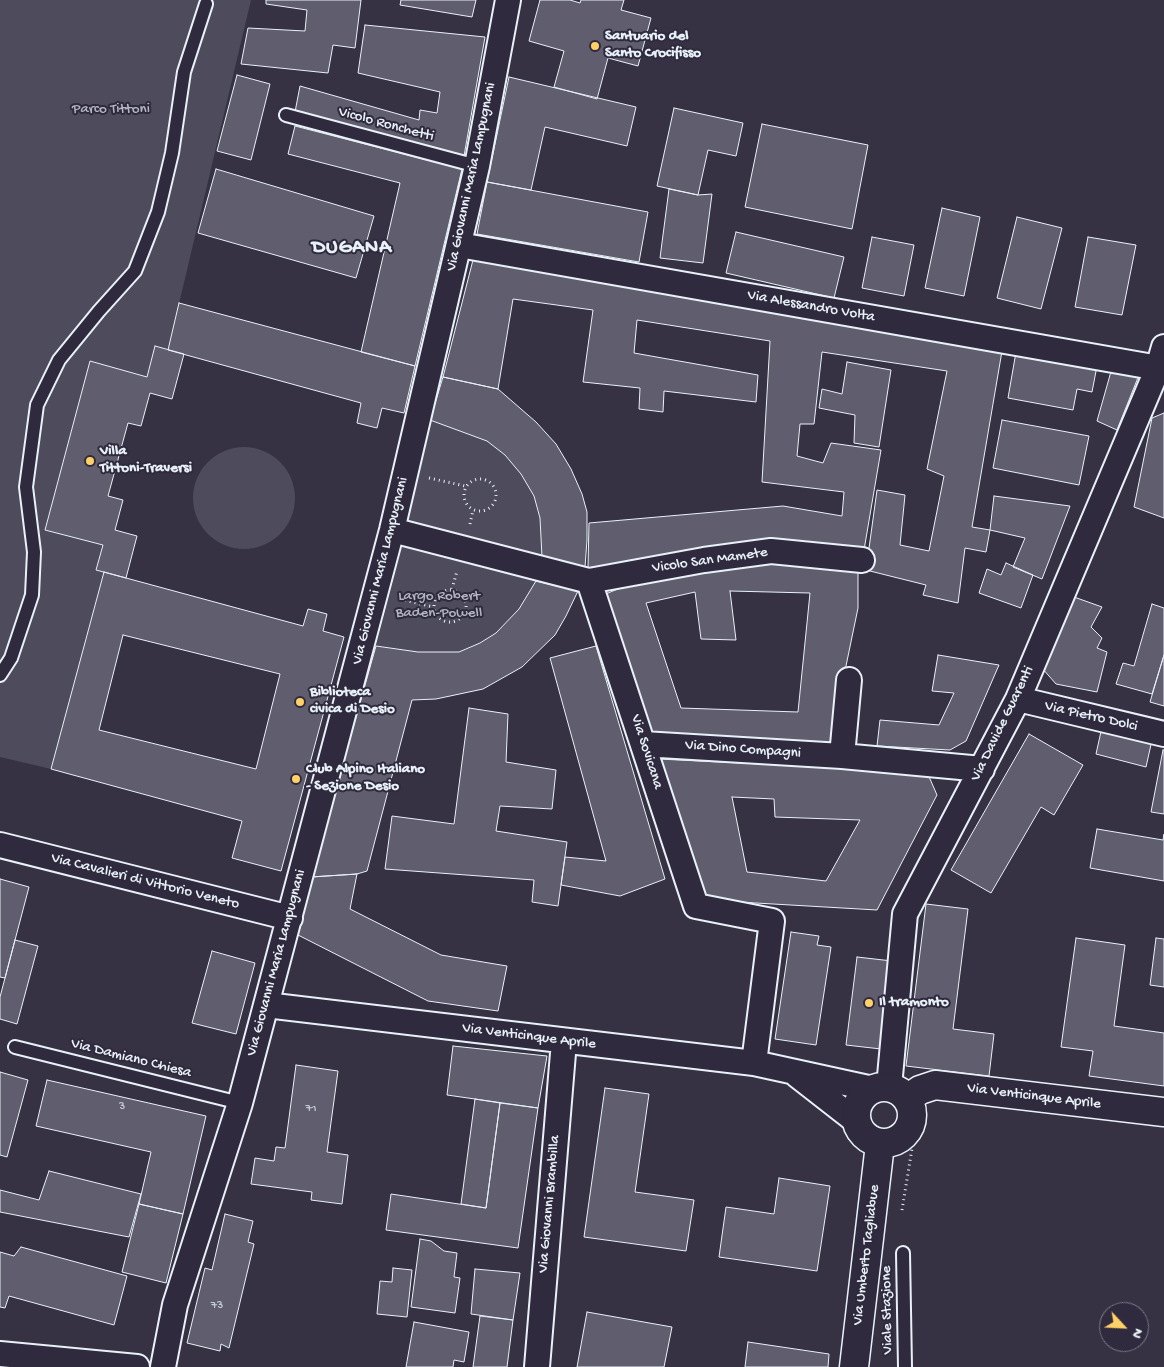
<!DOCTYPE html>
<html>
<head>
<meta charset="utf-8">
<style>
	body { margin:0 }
	#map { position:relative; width:1164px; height:1367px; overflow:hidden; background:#363244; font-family:"Gochi Hand",sans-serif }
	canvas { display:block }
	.north { position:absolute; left:1099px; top:1302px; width:50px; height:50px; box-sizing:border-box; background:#2f2a3d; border:1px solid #797a88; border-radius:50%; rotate:115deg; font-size:14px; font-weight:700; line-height:20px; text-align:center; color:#e8f1f8 }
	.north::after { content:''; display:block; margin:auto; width:18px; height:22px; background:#ffd166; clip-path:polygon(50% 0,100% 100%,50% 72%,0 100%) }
</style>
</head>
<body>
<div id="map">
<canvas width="1164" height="1367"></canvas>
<div class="north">N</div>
</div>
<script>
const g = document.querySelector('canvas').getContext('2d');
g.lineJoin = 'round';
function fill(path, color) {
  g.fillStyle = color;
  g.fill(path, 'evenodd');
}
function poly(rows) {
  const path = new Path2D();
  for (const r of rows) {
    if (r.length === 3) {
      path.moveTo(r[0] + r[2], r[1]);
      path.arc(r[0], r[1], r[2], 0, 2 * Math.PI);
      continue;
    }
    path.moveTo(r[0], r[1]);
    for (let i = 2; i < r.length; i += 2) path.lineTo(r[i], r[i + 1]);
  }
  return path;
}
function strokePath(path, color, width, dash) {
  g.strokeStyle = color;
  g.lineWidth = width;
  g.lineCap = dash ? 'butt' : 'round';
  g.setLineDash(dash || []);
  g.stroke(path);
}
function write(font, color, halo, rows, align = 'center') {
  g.font = font + ' "Gochi Hand",sans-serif';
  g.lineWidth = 4;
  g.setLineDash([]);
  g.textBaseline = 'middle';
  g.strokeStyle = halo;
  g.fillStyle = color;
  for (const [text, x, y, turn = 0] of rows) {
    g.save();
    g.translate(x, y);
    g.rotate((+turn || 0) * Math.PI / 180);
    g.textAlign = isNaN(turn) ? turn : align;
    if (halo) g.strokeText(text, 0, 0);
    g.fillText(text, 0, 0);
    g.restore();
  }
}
fill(poly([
	[0,0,251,0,168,350,155,347,147,377,90,362,45,529,103,545,96,570,104,572,51,769,0,757],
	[430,420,487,441,505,455,521,474,534,496,540,518,542,557,407,522],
	[244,498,51],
	[402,547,536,581,519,609,496,633,480,643,459,652,418,652,376,646]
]), '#4d4b5c');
const building = poly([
	[266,0,361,0,355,48,333,45,328,73,241,64,248,28,305,31,307,10,266,4,266,0],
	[401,0,476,0,472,17,400,5,401,0],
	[540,0,570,0,580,3,581,0,624,0,621,10,651,18,638,66,608,58,597,99,554,87,564,51,529,41,540,0],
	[365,25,485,37,464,156,295,112,300,86,419,120,420,110,437,113,440,92,358,73,365,25],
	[237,75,270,84,251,160,217,151,237,75],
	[509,77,636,107,627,146,545,127,531,190,487,182,509,77],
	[674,108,743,123,736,156,708,150,698,195,657,186,674,108],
	[762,124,868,145,852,229,745,207,762,124],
	[295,126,462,169,415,366,361,352,400,183,288,154,295,126],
	[216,169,374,216,356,278,198,233,216,169],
	[487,182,648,212,639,262,477,234,487,182],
	[669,189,698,195,712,194,703,263,660,258,669,189],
	[942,208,980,217,964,296,925,288,942,208],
	[1017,217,1062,228,1041,309,997,298,1017,217],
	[736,232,844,257,834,298,726,273,736,232],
	[872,237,914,245,904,296,862,288,872,237],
	[1088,237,1136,245,1122,315,1075,307,1088,237],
	[474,256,1002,351,972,527,990,530,986,552,965,548,958,603,923,595,926,585,866,570,877,490,905,495,900,545,929,551,944,476,927,469,947,371,822,352,814,424,800,424,797,456,823,463,831,443,881,450,863,556,773,546,588,568,589,523,783,506,842,516,844,492,762,482,770,341,637,320,634,353,758,375,756,402,664,391,663,412,639,409,640,388,583,382,593,310,513,299,498,389,443,377,474,256],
	[179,303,415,366,404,413,382,408,377,428,357,423,361,403,168,350,179,303],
	[155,346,184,354,172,399,150,393,141,426,128,423,108,496,123,500,115,530,137,536,126,578,96,570,103,545,45,530,90,361,147,377,155,346],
	[1016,352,1097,366,1092,392,1077,389,1073,410,1008,398,1016,352],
	[847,362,891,370,879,447,854,443,855,415,819,408,822,389,842,394,847,362],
	[1112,368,1139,375,1117,430,1097,421,1112,368],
	[443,377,498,389,536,422,556,444,571,469,582,494,587,512,587,540,585,567,542,557,540,518,534,496,521,474,505,455,487,441,430,420,443,377],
	[1164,413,1164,518,1134,507,1152,418,1164,413],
	[1002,420,1089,436,1079,485,993,468,1002,420],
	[994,496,1070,506,1042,579,1013,567,1025,538,990,530,994,496],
	[776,558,858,569,858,608,829,748,650,733,601,596,658,572,776,558],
	[730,591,810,593,798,712,681,708,646,603,695,592,701,639,736,640,730,591],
	[1006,563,1033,575,1021,608,979,593,987,569,1001,575,1006,563],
	[104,572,303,626,308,609,327,614,323,631,344,637,281,871,232,858,242,821,51,769,104,572],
	[123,635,280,674,256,769,99,730,123,635],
	[536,581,578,591,566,616,555,635,522,667,483,689,436,699,412,700,367,871,357,874,311,877,376,646,418,652,459,652,480,643,496,633,519,609,536,581],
	[1074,597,1102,607,1091,627,1102,638,1097,648,1107,652,1097,692,1056,684,1042,668,1074,597],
	[1152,604,1164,608,1164,655,1152,694,1116,684,1123,663,1134,666,1152,604],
	[596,646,665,879,620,896,561,885,565,857,606,861,550,658,596,646],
	[938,655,999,665,966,741,950,750,877,746,880,720,939,725,954,693,932,691,938,655],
	[1164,655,1164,706,1150,702,1164,655],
	[469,708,508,714,506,762,556,770,552,809,500,806,496,831,567,842,558,906,532,902,534,880,385,869,392,816,454,824,469,708],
	[1102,727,1152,740,1146,767,1096,754,1102,727],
	[1029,734,1083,765,1054,815,1041,807,991,893,951,870,1029,734],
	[1163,750,1164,750,1164,814,1151,812,1163,750],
	[658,759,927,772,937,795,877,910,704,900,658,759],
	[732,797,774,799,775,817,860,820,826,881,747,872,732,797],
	[1097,829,1163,840,1164,834,1164,881,1090,868,1097,829],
	[357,874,350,909,441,955,507,966,498,1011,428,1001,298,935,311,877,357,874],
	[0,879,29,887,5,978,0,977,0,879],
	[926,904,968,909,953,1029,994,1034,989,1076,906,1066,926,904],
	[791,932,819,936,817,945,831,947,816,1045,775,1039,791,932],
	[1076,938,1125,945,1114,1026,1164,1033,1164,1086,1089,1076,1093,1051,1061,1047,1076,938],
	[1156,938,1164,939,1164,987,1150,985,1156,938],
	[15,940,38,946,17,1024,0,1019,0,997,15,940],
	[212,951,255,963,236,1034,192,1023,212,951],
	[857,957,892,961,881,1049,846,1045,857,957],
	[453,1046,547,1056,538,1108,447,1095,453,1046],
	[296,1065,338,1071,327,1152,348,1155,342,1204,311,1200,312,1192,251,1184,255,1158,274,1161,276,1147,285,1148,296,1065],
	[0,1072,28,1080,7,1157,0,1155,0,1072],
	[47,1080,206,1116,183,1214,139,1204,151,1152,36,1126,47,1080],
	[605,1088,649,1094,635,1192,694,1200,686,1251,584,1237,605,1088],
	[475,1099,500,1103,486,1208,461,1204,475,1099],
	[500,1103,538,1108,518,1248,386,1230,391,1194,486,1208,500,1103],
	[49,1171,141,1194,129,1237,0,1212,0,1190,39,1200,49,1171],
	[779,1178,830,1186,817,1271,719,1257,726,1207,774,1214,779,1178],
	[139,1204,183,1214,166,1283,122,1272,139,1204],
	[225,1214,253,1221,248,1242,254,1244,229,1348,221,1344,220,1351,187,1343,205,1268,212,1270,225,1214],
	[420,1239,431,1241,444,1251,457,1253,454,1277,460,1278,455,1313,411,1307,420,1239],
	[21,1247,127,1276,114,1325,9,1296,5,1308,0,1307,0,1252,14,1256,21,1247],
	[393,1268,412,1270,407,1317,377,1314,380,1281,392,1282,393,1268],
	[475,1269,520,1273,513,1320,471,1314,475,1269],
	[587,1312,672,1327,664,1367,577,1367,587,1312],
	[480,1316,513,1320,507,1367,473,1367,480,1316],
	[414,1322,469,1332,464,1362,454,1360,453,1367,406,1367,414,1322],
	[748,1342,829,1354,828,1367,745,1367,748,1342]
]);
fill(building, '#605e6e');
strokePath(building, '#e8f1f8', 1);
const service = poly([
	[286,115,477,166],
	[0,675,11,658,32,595,34,552,26,487,37,405,59,360,99,311,135,271,158,212,172,153,184,72,206,4],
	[15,1047,240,1103],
	[903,1253,905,1367]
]);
const minor = poly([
	[459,245,1164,369],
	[392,530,589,581,696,906,772,921,754,1063],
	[589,581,704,560,771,551,862,560],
	[1018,699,1164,734],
	[643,744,842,756,982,769],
	[842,756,849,680],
	[0,845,290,918],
	[266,1005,754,1063,873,1089],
	[797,1075,856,1121],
	[889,1087,905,914,1018,699,1158,368,1164,347],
	[0,1354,137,1367],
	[163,1367,175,1305,240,1103,392,530,477,166,508,0],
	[537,1367,564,1041]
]);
const tertiary = poly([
	[884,1115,28],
	[907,1099,920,1090,935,1085,1164,1112],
	[854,1367,880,1144]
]);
strokePath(service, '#e8f1f8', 16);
strokePath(minor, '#e8f1f8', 28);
strokePath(tertiary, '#e8f1f8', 31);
strokePath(poly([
	[429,478,465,486],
	[480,495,16],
	[470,524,473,510],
	[452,589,457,571],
	[450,606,16],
	[400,599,433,607],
	[902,1210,916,1124]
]), '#e8f1f8', 3, [1, 4]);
strokePath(service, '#2f2a3d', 12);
strokePath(minor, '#2f2a3d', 24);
strokePath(tertiary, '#2f2a3d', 28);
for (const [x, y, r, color] of [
	[595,46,5,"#ffd166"],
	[90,461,5,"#ffd166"],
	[300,702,5,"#ffd166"],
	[296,779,5,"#ffd166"],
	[869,1003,5,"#ffd166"]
]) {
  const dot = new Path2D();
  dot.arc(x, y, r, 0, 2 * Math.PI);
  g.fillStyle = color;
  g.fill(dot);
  strokePath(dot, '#2f2a3d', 2);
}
write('12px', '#c6ccd6', null, [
	["3",122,1107],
	["71",311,1109],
	["73",217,1306]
]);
write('bold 15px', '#e8f1f8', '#2f2a3d', [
	["Santuario del",605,37],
	["Santo Crocifisso",605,54],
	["Villa",100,452],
	["Tittoni-Traversi",100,469],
	["Biblioteca",310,693],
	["civica di Desio",310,710],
	["Club Alpino Italiano",306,770],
	["- Sezione Desio",306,787],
	["Il tramonto",879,1003]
], 'left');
write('15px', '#b2b7c1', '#2f2a3d', [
	["Parco Tittoni",111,110],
	["Largo Robert",439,597],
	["Baden-Powell",439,614]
]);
write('15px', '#e8f1f8', '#2f2a3d', [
	["Vicolo Ronchetti",386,125,15],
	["Via Giovanni Maria Lampugnani",472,177,-78],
	["Via Alessandro Volta",811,307,10],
	["Vicolo San Mamete",710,561,-8],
	["Via Giovanni Maria Lampugnani",381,571,-76],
	["Via Pietro Dolci",1091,717,13],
	["Via Davide Guarenti",1003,724,-64],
	["Via Dino Compagni",743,750,4],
	["Via Sovicana",646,752,72],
	["Via Cavalieri di Vittorio Veneto",145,882,14],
	["Via Giovanni Maria Lampugnani",277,963,-75],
	["Via Venticinque Aprile",529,1037,7],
	["Via Damiano Chiesa",131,1059,14],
	["Via Venticinque Aprile",1034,1097,7],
	["Via Giovanni Brambilla",550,1204,-85],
	["Via Umberto Tagliabue",867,1255,-83],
	["Viale Stazione",888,1310,-91]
]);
g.letterSpacing = '1px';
write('bold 20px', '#e8f1f8', '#2f2a3d', [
	["DUGANA",352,249]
]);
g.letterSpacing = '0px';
</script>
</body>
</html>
